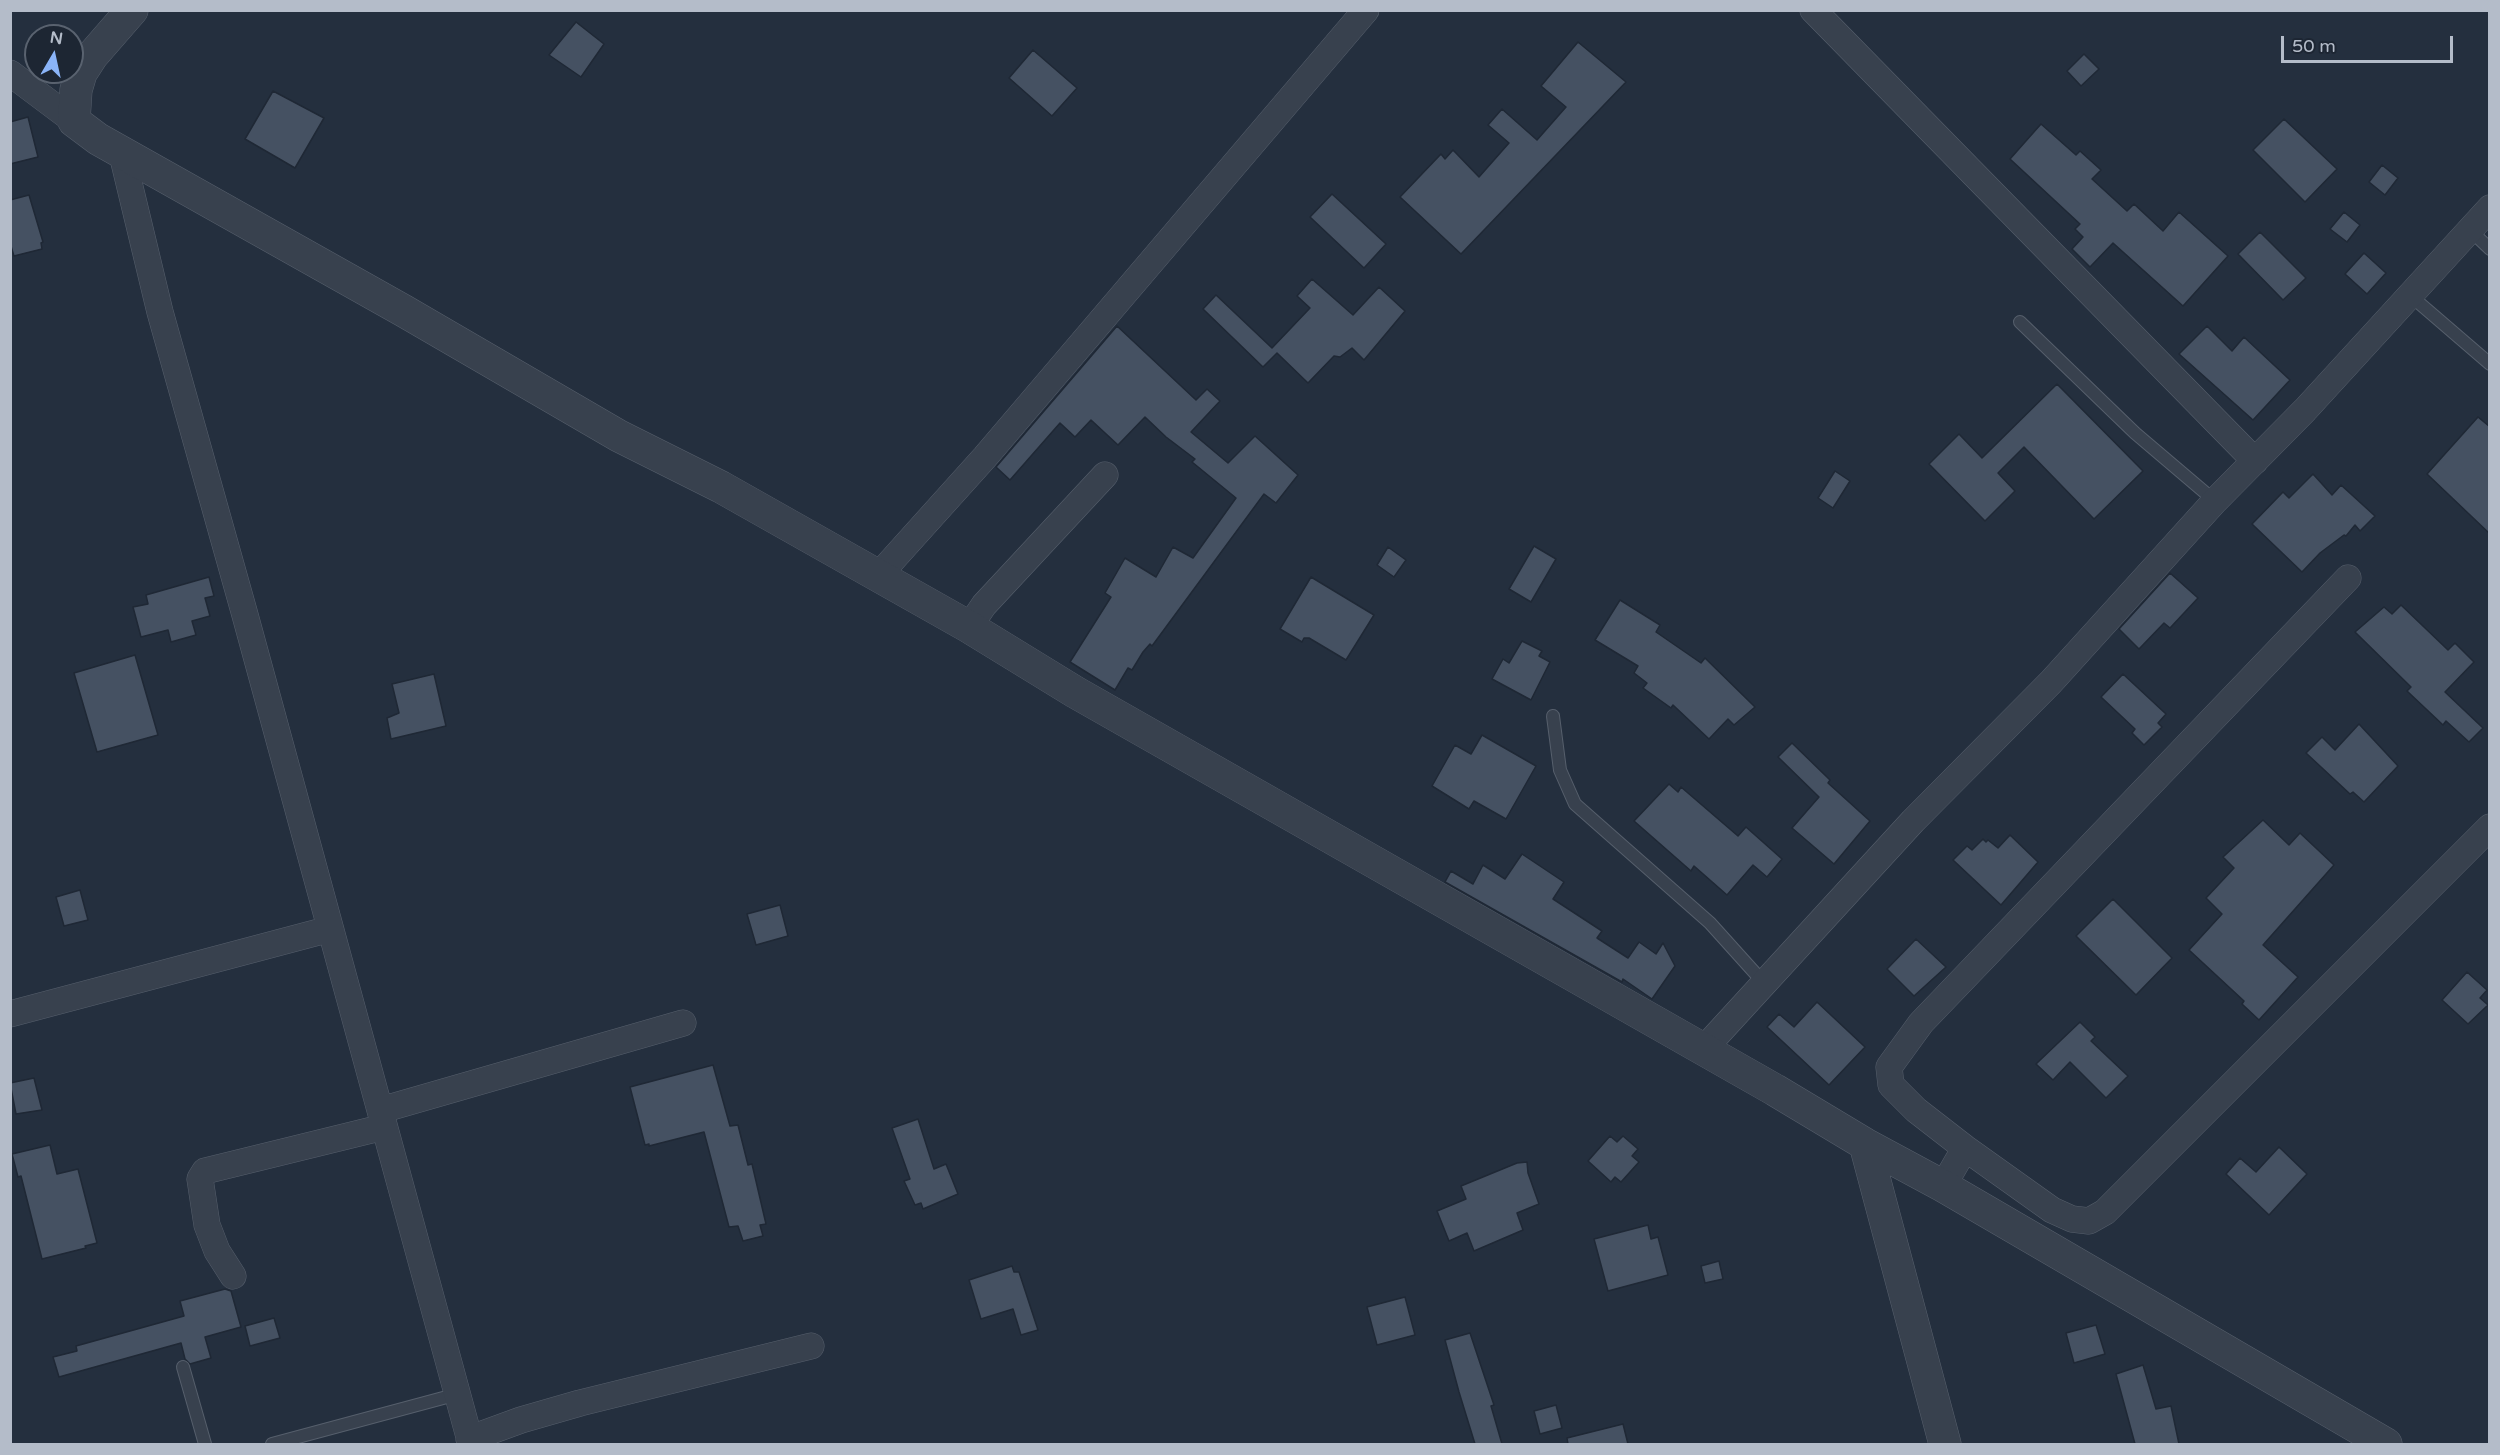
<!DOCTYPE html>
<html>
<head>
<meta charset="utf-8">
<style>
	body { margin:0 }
	#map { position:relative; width:2500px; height:1455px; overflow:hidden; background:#242f3e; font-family:"Varela Round",sans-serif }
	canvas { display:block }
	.frame { position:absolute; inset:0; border:12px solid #b4bcc9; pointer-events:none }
	.north { position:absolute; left:24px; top:24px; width:60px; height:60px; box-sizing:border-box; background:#1d2633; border:2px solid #59626f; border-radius:50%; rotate:9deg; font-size:16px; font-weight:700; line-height:24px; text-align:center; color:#b4bcc9 }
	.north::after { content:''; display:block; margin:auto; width:21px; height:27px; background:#8ab4f8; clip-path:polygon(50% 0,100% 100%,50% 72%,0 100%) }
	.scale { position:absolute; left:2281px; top:36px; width:172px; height:27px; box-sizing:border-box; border:3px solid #b4bcc9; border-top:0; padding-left:8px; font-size:18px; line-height:21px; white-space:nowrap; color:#b4bcc9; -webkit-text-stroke:4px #1d2633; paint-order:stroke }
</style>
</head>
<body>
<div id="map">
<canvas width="2500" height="1455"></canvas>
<div class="frame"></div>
<div class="north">N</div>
<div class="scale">50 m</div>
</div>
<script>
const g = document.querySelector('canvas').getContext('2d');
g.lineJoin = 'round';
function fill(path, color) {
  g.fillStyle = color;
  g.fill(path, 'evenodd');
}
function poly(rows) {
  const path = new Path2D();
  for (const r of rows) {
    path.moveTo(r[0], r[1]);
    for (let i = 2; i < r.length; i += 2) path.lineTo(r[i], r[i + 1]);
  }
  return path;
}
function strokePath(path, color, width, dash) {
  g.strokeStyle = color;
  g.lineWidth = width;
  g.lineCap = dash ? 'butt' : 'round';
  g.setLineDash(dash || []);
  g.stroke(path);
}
const building = poly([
	[576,22,604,44,581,77,549,55,576,22],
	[1578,42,1626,82,1461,254,1400,197,1441,154,1445,159,1453,150,1479,177,1509,143,1488,125,1502,109,1537,140,1566,107,1541,86,1578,42],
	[1033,50,1077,88,1052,116,1009,78,1033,50],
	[2084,54,2099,69,2081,86,2067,71,2084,54],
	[273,91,324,118,295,168,245,139,273,91],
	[28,117,38,157,10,164,10,122,28,117],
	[2284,119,2337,169,2305,202,2253,150,2284,119],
	[2041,124,2076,155,2080,151,2101,170,2092,179,2127,211,2134,204,2163,231,2179,212,2228,256,2183,306,2113,243,2090,267,2072,249,2083,237,2075,229,2080,224,2010,159,2041,124],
	[2382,165,2398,178,2385,195,2369,182,2382,165],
	[1332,194,1386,244,1364,268,1310,217,1332,194],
	[29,195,43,242,41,243,42,249,14,256,10,243,10,200,29,195],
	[2344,212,2360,225,2347,242,2330,229,2344,212],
	[2260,232,2306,278,2283,300,2238,254,2260,232],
	[2364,253,2386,273,2367,294,2345,274,2364,253],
	[1312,279,1353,315,1379,287,1405,311,1364,360,1352,348,1340,357,1334,356,1308,383,1277,353,1263,367,1203,309,1216,295,1272,348,1310,308,1297,296,1312,279],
	[1117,326,1196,400,1207,389,1220,401,1191,432,1228,463,1255,436,1298,475,1276,503,1264,494,1152,646,1150,644,1143,652,1132,670,1128,668,1115,690,1070,662,1111,597,1105,593,1125,558,1156,577,1173,547,1193,558,1236,498,1192,462,1195,459,1166,437,1145,417,1118,445,1091,420,1075,437,1060,423,1010,480,996,467,1117,326],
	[2207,326,2232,351,2244,337,2290,380,2253,420,2179,354,2207,326],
	[2057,384,2143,471,2094,519,2024,447,1998,473,2015,491,1985,521,1929,464,1959,434,1982,458,2057,384],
	[2478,417,2490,427,2490,534,2427,474,2478,417],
	[1835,471,1850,481,1833,508,1818,498,1835,471],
	[2313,474,2332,495,2341,485,2375,516,2360,531,2355,525,2346,536,2344,535,2320,553,2302,572,2252,524,2283,492,2289,498,2313,474],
	[1534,546,1556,559,1531,602,1509,589,1534,546],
	[1388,547,1406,560,1394,577,1377,565,1388,547],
	[2170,573,2198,598,2170,628,2164,623,2139,649,2119,629,2170,573],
	[209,577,214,596,205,598,210,616,192,621,196,635,171,642,168,630,141,637,133,607,148,604,146,595,209,577],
	[1311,577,1374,615,1346,660,1309,638,1304,638,1302,642,1280,629,1311,577],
	[1620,600,1660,625,1656,632,1701,663,1705,658,1755,707,1734,725,1728,719,1709,739,1673,705,1671,708,1643,688,1647,683,1634,673,1638,666,1595,640,1620,600],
	[2401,605,2448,650,2455,643,2474,662,2445,692,2483,728,2469,742,2446,721,2443,725,2407,691,2411,687,2355,632,2384,607,2392,614,2401,605],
	[1522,641,1542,651,1539,656,1550,662,1531,700,1492,679,1503,659,1509,663,1522,641],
	[135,655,158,735,97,752,74,673,135,655],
	[434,674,446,726,391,739,387,718,399,713,392,684,434,674],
	[2123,674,2166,714,2158,723,2162,727,2144,745,2132,733,2135,729,2101,697,2123,674],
	[2359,724,2398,766,2364,802,2353,792,2350,794,2306,753,2322,737,2335,750,2359,724],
	[1482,735,1536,766,1506,819,1474,801,1469,809,1432,786,1455,745,1471,754,1482,735],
	[1792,743,1830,780,1828,783,1870,821,1834,864,1792,828,1819,797,1778,757,1792,743],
	[1669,784,1678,792,1681,787,1738,836,1746,827,1782,859,1767,877,1753,865,1727,895,1694,866,1691,871,1634,821,1669,784],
	[2263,820,2289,845,2300,833,2334,865,2263,945,2298,977,2259,1020,2242,1004,2244,1001,2189,950,2222,914,2206,898,2234,868,2223,857,2263,820],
	[2010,835,2038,862,2001,905,1953,860,1967,846,1972,850,1983,839,1986,842,1988,840,1998,848,2010,835],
	[1522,854,1564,882,1553,899,1602,931,1597,938,1628,958,1639,942,1656,954,1663,943,1675,966,1652,999,1623,979,1622,982,1445,882,1451,871,1473,884,1483,865,1505,879,1522,854],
	[80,890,88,920,64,926,56,897,80,890],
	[2113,899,2172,958,2136,995,2076,936,2113,899],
	[780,905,788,936,756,945,747,914,780,905],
	[1916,939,1946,967,1914,996,1887,969,1916,939],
	[2467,972,2487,990,2480,998,2488,1005,2468,1024,2442,1000,2467,972],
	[1817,1002,1865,1047,1829,1085,1767,1027,1779,1014,1794,1027,1817,1002],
	[2080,1022,2095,1037,2091,1041,2128,1076,2106,1098,2070,1062,2053,1080,2036,1064,2080,1022],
	[713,1065,730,1126,738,1125,748,1165,752,1164,766,1224,760,1225,763,1236,743,1241,738,1226,729,1227,704,1132,649,1146,649,1144,645,1145,630,1087,713,1065],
	[34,1078,42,1110,16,1114,10,1083,34,1078],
	[918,1119,934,1169,946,1164,958,1194,923,1209,921,1203,915,1205,904,1181,910,1179,892,1128,918,1119],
	[1610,1136,1617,1142,1623,1136,1638,1149,1632,1156,1639,1162,1621,1182,1615,1177,1611,1182,1588,1161,1610,1136],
	[50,1145,57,1174,78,1169,97,1243,85,1246,86,1248,42,1259,21,1176,18,1177,12,1154,50,1145],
	[2279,1147,2307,1174,2269,1215,2226,1174,2240,1158,2256,1172,2279,1147],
	[1527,1162,1528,1173,1539,1204,1517,1213,1523,1230,1474,1251,1467,1233,1449,1241,1437,1211,1466,1199,1461,1186,1517,1163,1527,1162],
	[1648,1225,1651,1239,1658,1237,1668,1275,1608,1291,1594,1239,1648,1225],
	[1719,1261,1723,1279,1705,1283,1701,1266,1719,1261],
	[1012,1266,1014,1272,1019,1272,1038,1330,1021,1335,1013,1309,981,1319,969,1280,1012,1266],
	[225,1289,231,1291,241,1327,205,1337,211,1358,190,1364,185,1359,181,1343,59,1377,53,1357,77,1351,76,1346,184,1316,180,1301,225,1289],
	[1405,1297,1415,1335,1377,1345,1367,1307,1405,1297],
	[274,1318,280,1338,250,1346,245,1326,274,1318],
	[2096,1325,2105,1354,2074,1363,2066,1333,2096,1325],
	[1470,1333,1494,1405,1491,1406,1502,1444,1475,1444,1459,1392,1445,1340,1470,1333],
	[2143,1365,2156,1409,2171,1406,2179,1444,2135,1444,2116,1374,2143,1365],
	[1556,1405,1562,1428,1540,1434,1534,1411,1556,1405],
	[1623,1424,1628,1444,1568,1444,1567,1438,1623,1424]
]);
fill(building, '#455162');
strokePath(building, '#1f2835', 1.5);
const service = poly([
	[2470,230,2490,249],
	[2411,296,2490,364],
	[2020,322,2135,433,2215,501],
	[1553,716,1560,770,1575,804,1710,923,1764,983],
	[183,1367,205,1444],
	[272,1444,458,1394]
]);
const minor = poly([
	[1813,10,2255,461],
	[10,73,74,121],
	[122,154,160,312,245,615,471,1444],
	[877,577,985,457,1366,10],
	[2348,578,1921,1023,1889,1067,1891,1085,1916,1110,1965,1148,2052,1210,2072,1219,2089,1221,2105,1212,2490,827],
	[969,627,984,605,1105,475],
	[10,1014,330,929],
	[1702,1051,1913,821,2051,682,2215,501,2305,410,2490,208],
	[381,1110,683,1023],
	[1943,1186,1965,1148],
	[233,1276,217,1251,207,1225,200,1179,205,1171,384,1127],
	[469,1439,521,1420,580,1403,811,1346]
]);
const tertiary = poly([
	[132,10,92,56,81,73,76,90,74,121,98,139,404,311,619,436,721,487,969,627,1075,692,1775,1090,1865,1144,1943,1186,2386,1444],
	[1865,1144,1945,1444]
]);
strokePath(service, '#565f6c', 14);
strokePath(minor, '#565f6c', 27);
strokePath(tertiary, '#565f6c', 33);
strokePath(service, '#38414e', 12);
strokePath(minor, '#38414e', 26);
strokePath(tertiary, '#38414e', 32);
</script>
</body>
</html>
